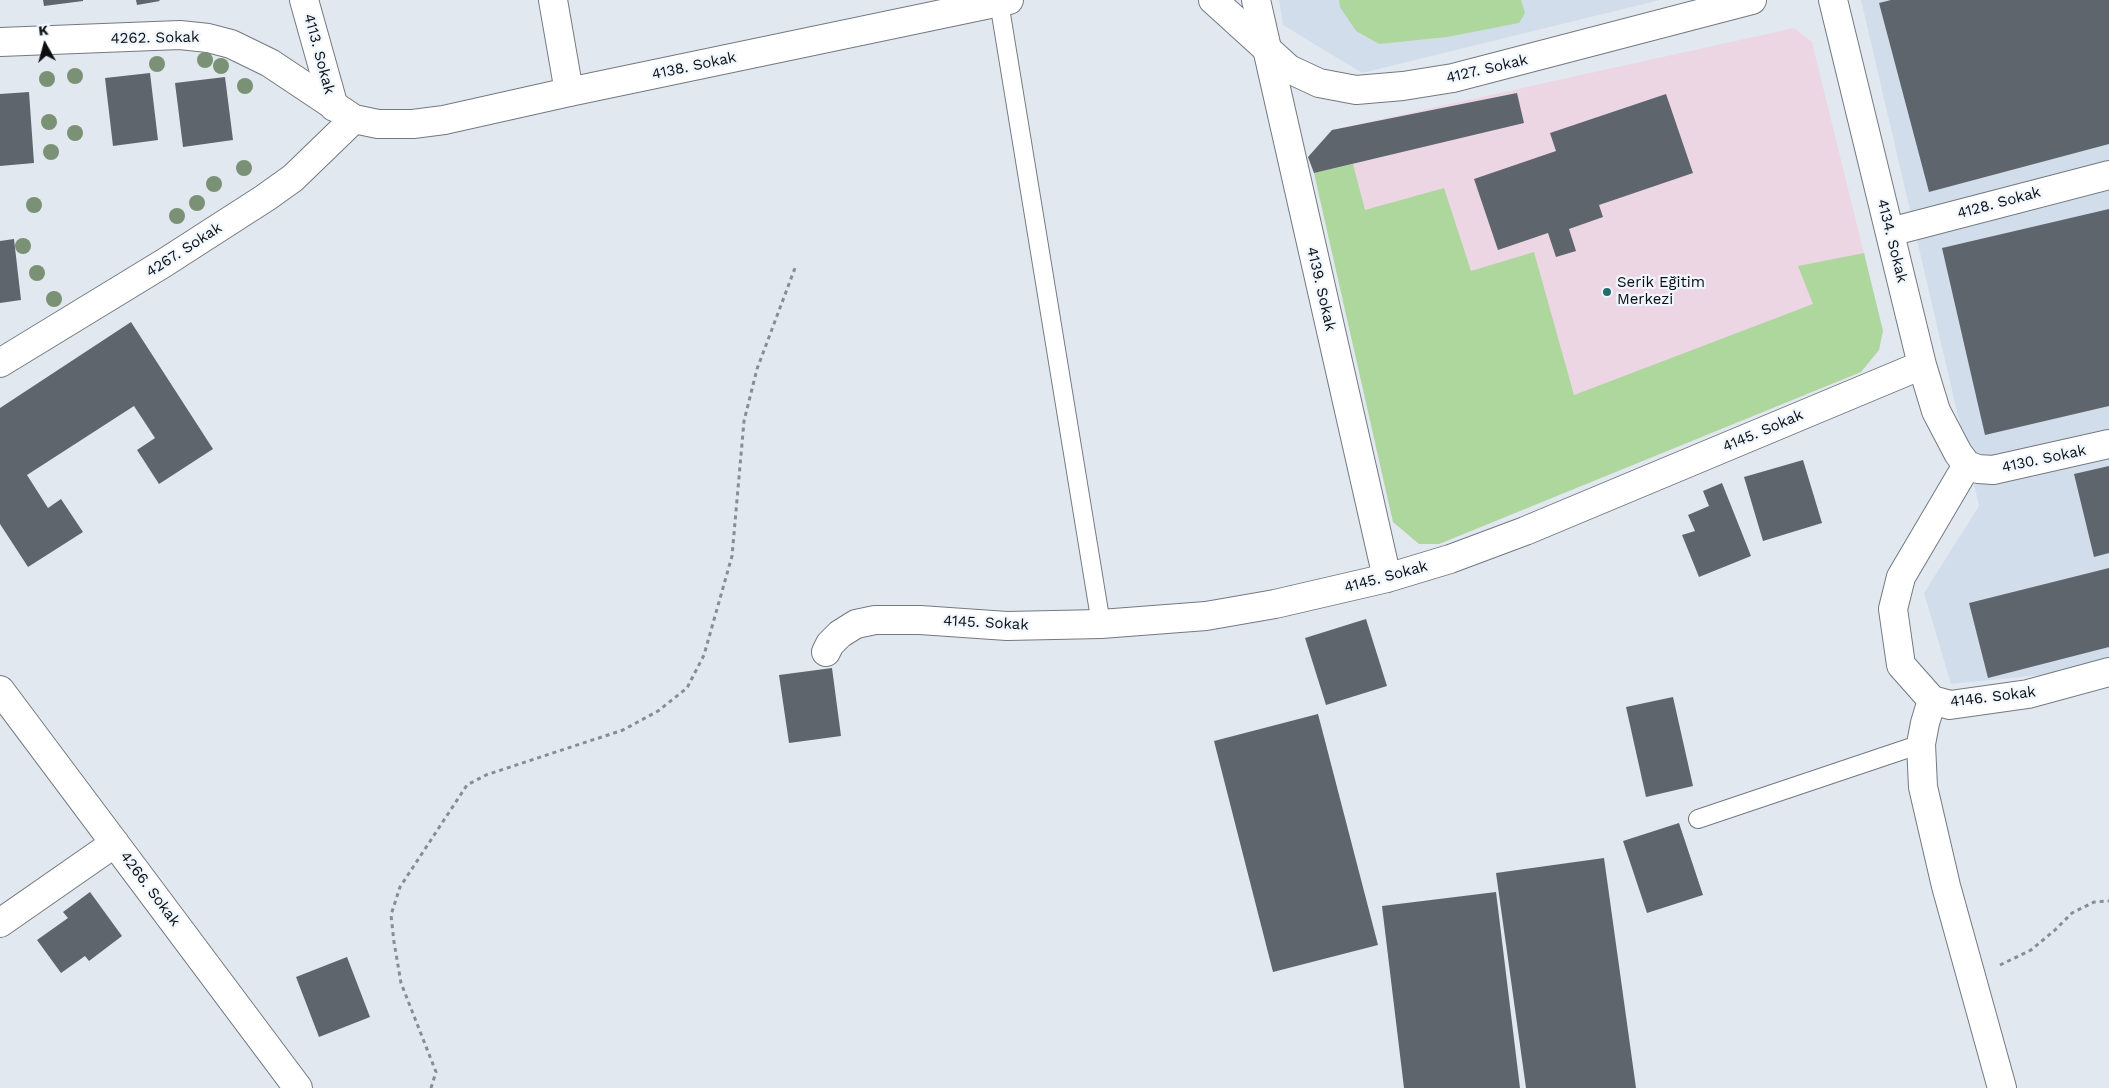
<!DOCTYPE html>
<html>
<head>
<meta charset="utf-8">
<style>
	body { margin:0 }
	#map { position:relative; width:2109px; height:1088px; overflow:hidden; background:#e2e8f0; font-family:"Work Sans",sans-serif }
	canvas { display:block }
	.north { position:absolute; left:20px; top:20px; width:50px; height:50px; -webkit-text-stroke:4px #eff6fd; paint-order:stroke; rotate:353deg; font-size:14px; font-weight:700; line-height:20px; text-align:center; color:#0c0e11 }
	.north::after { content:''; display:block; margin:auto; width:18px; height:22px; background:#0c0e11; clip-path:polygon(50% 0,100% 100%,50% 72%,0 100%) }
</style>
</head>
<body>
<div id="map">
<canvas width="2109" height="1088"></canvas>
<div class="north">K</div>
</div>
<script>
const g = document.querySelector('canvas').getContext('2d');
g.lineJoin = 'round';
function fill(path, color) {
  g.fillStyle = color;
  g.fill(path, 'evenodd');
}
function poly(rows) {
  const path = new Path2D();
  for (const r of rows) {
    path.moveTo(r[0], r[1]);
    for (let i = 2; i < r.length; i += 2) path.lineTo(r[i], r[i + 1]);
  }
  return path;
}
function strokePath(path, color, width, dash) {
  g.strokeStyle = color;
  g.lineWidth = width;
  g.lineCap = dash ? 'butt' : 'round';
  g.setLineDash(dash || []);
  g.stroke(path);
}
function write(font, color, halo, rows, align = 'center') {
  g.font = font + ' "Work Sans",sans-serif';
  g.lineWidth = 4.5;
  g.setLineDash([]);
  g.textBaseline = 'middle';
  g.strokeStyle = halo;
  g.fillStyle = color;
  for (const [text, x, y, turn = 0] of rows) {
    g.save();
    g.translate(x, y);
    g.rotate((+turn || 0) * Math.PI / 180);
    g.textAlign = isNaN(turn) ? turn : align;
    if (halo) g.strokeText(text, 0, 0);
    g.fillText(text, 0, 0);
    g.restore();
  }
}
fill(poly([
	[1279,0,1660,0,1362,73,1283,25],
	[1861,0,2109,0,2109,668,1951,684,1924,593,1979,506]
]), '#d1ddea');
fill(poly([
	[1794,28,1812,42,1883,331,1879,350,1861,372,1439,544,1419,544,1393,522,1314,173,1308,157,1332,130]
]), '#ecd6e4');
fill(poly([
	[1339,0,1521,0,1525,13,1519,23,1447,37,1379,44,1356,31,1340,7],
	[1353,164,1365,210,1444,188,1471,271,1534,252,1574,395,1813,304,1798,266,1864,253,1883,331,1879,350,1861,372,1439,544,1419,544,1393,522,1314,173]
]), '#aed79e');
fill(poly([
	[43,0,83,0,83,1,44,6],
	[136,0,159,0,160,1,137,5],
	[1891,0,2109,0,2109,144,1929,192,1879,3],
	[150,73,158,140,113,146,105,78],
	[225,77,233,140,183,147,175,83],
	[29,92,34,163,0,166,0,94],
	[1517,93,1524,123,1314,173,1308,157,1332,130],
	[1666,94,1693,173,1599,205,1603,217,1569,229,1576,251,1556,257,1548,233,1498,250,1474,179,1556,151,1550,133],
	[2109,209,2109,406,1985,435,1942,248],
	[14,239,21,300,0,303,0,241],
	[131,322,213,449,159,484,137,450,155,438,134,406,27,475,48,508,61,499,83,532,28,567,0,524,0,408],
	[1803,460,1822,523,1763,541,1744,477],
	[2109,466,2109,553,2094,557,2074,474],
	[1722,483,1751,556,1699,577,1682,535,1695,531,1688,515,1709,506,1703,491],
	[2109,568,2109,647,1988,678,1969,603],
	[1366,619,1387,686,1326,705,1305,638],
	[832,668,841,736,789,743,779,675],
	[1673,697,1693,786,1646,797,1626,707],
	[1318,714,1378,945,1273,972,1214,741],
	[1679,823,1703,895,1647,913,1623,841],
	[1604,858,1636,1088,1526,1088,1496,873],
	[90,892,122,936,89,961,85,956,61,973,37,940,68,918,63,912],
	[1496,892,1520,1088,1404,1088,1382,906],
	[347,957,370,1017,319,1037,296,977]
]), '#5f656c');
const lane = poly([
	[999,2,1101,624],
	[1698,819,1921,744]
]);
const street = poly([
	[304,0,334,107],
	[553,0,569,92],
	[1256,0,1387,578],
	[1833,0,1922,365,1936,411,1958,453,1967,465,1978,469,1993,470,2109,444],
	[1890,232,2109,175],
	[1967,465,1901,577,1893,609,1901,665,1932,700,1950,705,2028,694,2109,672],
	[826,652,830,644,840,634,856,624,875,620,920,620,1007,626,1101,624,1206,616,1275,604,1387,578,1450,559,1525,531,1922,365],
	[0,690,298,1088],
	[1932,700,1925,723,1921,744,1923,787,1946,886,2002,1088],
	[0,923,115,843]
]);
const secondary = poly([
	[1213,0,1289,69,1319,83,1356,90,1403,86,1453,78,1752,0],
	[0,42,180,35,208,38,231,44,270,63,354,119,378,124,413,124,444,120,569,92,1009,0],
	[0,363,164,263,265,198,293,178,354,119]
]);
strokePath(lane, '#737980', 20);
strokePath(street, '#737980', 30);
strokePath(secondary, '#737980', 30);
strokePath(poly([
	[2000,965,2031,950,2055,930,2072,913,2094,902,2109,901],
	[431,1088,436,1072,401,983,394,942,391,915,400,887,467,785,486,775,623,730,658,711,687,688,704,655,732,556,744,421,757,369,795,268]
]), '#888d93', 3, [4, 4]);
strokePath(lane, '#fff', 18);
strokePath(street, '#fff', 28);
strokePath(secondary, '#fff', 28);
g.fillStyle = '#7a9175';
for (const [x, y] of [
	[205,60],
	[157,64],
	[221,66],
	[75,76],
	[47,79],
	[245,86],
	[49,122],
	[75,133],
	[51,152],
	[244,168],
	[214,184],
	[197,203],
	[34,205],
	[177,216],
	[23,246],
	[37,273],
	[54,299]
]) {
  g.beginPath();
  g.arc(x, y, 8, 0, 2 * Math.PI);
  g.fill();
}
for (const [x, y, r, color] of [
	[1607,292,5,"#226e6e"]
]) {
  const dot = new Path2D();
  dot.arc(x, y, r, 0, 2 * Math.PI);
  g.fillStyle = color;
  g.fill(dot);
  strokePath(dot, '#eff6fd', 2);
}
write('15px', '#0c0e11', '#eff6fd', [
	["4262. Sokak",155,38,-1],
	["4113. Sokak",319,54,75],
	["4138. Sokak",694,66,-12],
	["4127. Sokak",1487,69,-13],
	["4128. Sokak",1999,203,-15],
	["4134. Sokak",1892,241,76],
	["4267. Sokak",184,250,-33],
	["4139. Sokak",1321,289,77],
	["4145. Sokak",1763,431,-23],
	["4130. Sokak",2044,459,-12],
	["4145. Sokak",1386,577,-15],
	["4145. Sokak",986,623,3],
	["4146. Sokak",1993,697,-7],
	["4266. Sokak",150,889,53]
]);
write('15px', '#0c0e11', '#eff6fd', [
	["Serik Eğitim",1617,283],
	["Merkezi",1617,300]
], 'left');
</script>
</body>
</html>
